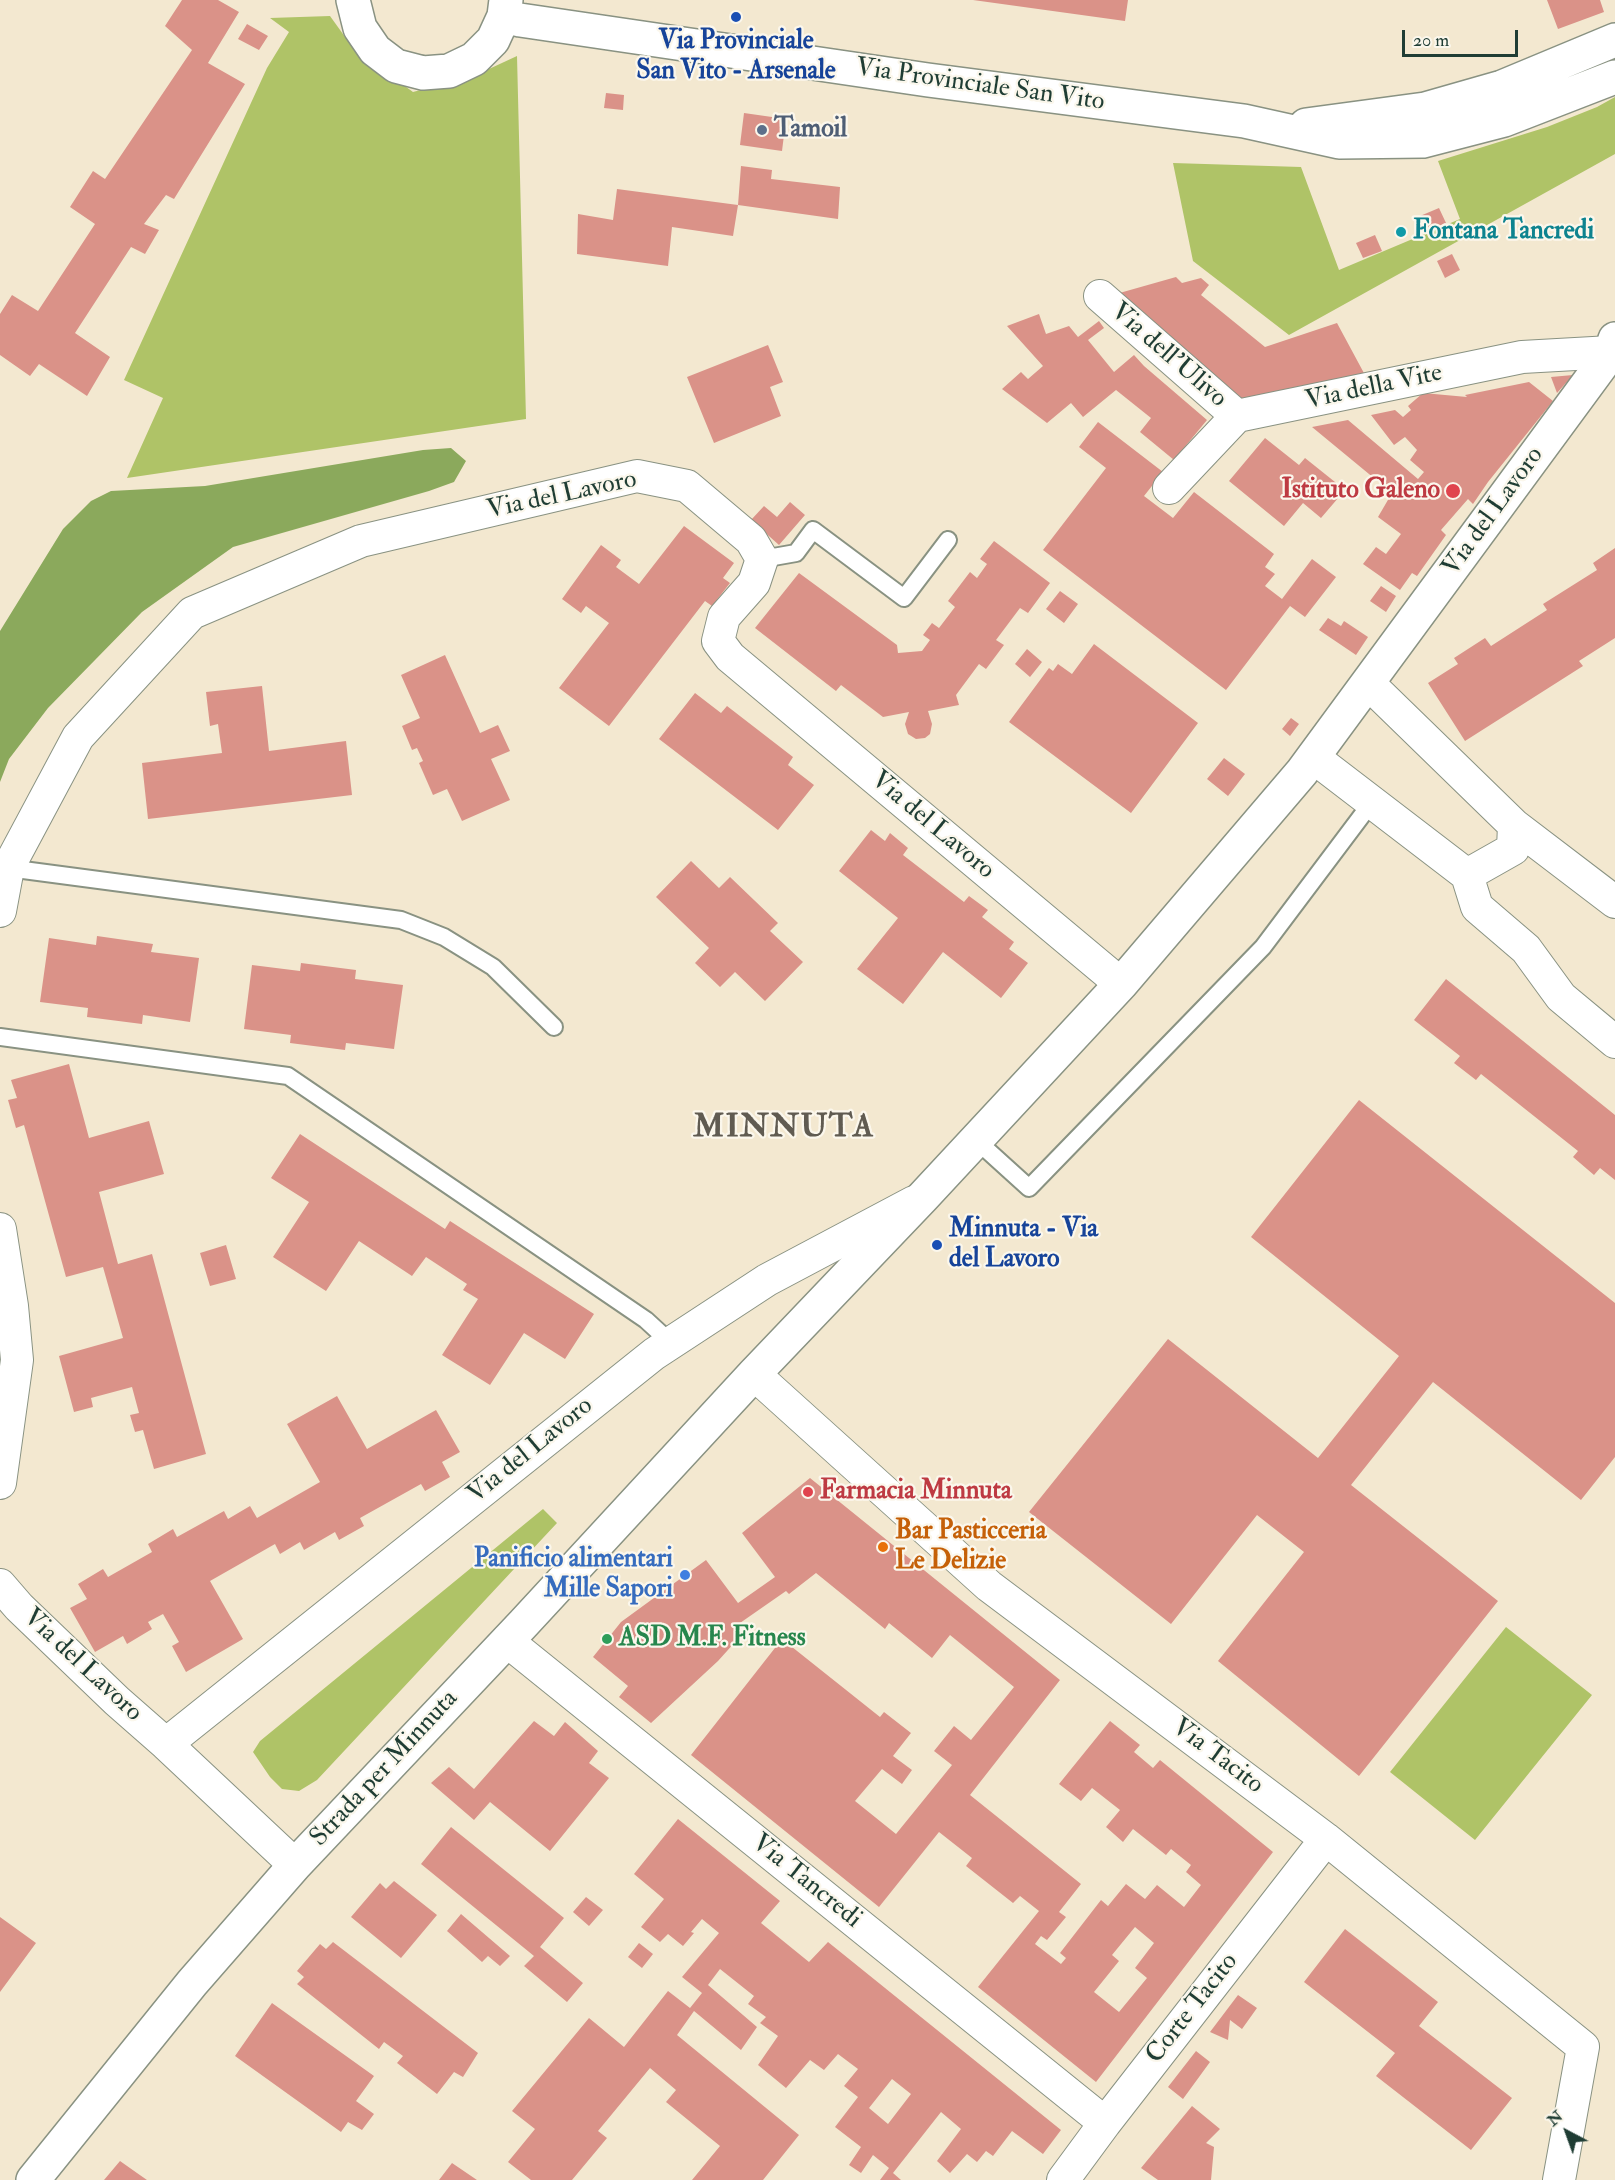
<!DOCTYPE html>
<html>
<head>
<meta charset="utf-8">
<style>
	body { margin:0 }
	#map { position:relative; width:1615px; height:2180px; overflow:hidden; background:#f3e8d0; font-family:"IM FELL Double Pica",serif }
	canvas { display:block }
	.north { position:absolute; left:1537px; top:2102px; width:60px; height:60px; -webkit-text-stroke:4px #fbf7ec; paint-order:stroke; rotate:319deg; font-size:16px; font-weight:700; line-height:24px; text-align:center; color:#1f3d34 }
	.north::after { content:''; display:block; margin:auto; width:21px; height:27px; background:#1f3d34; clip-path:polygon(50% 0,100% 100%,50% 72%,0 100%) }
	.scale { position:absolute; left:1402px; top:30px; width:116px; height:27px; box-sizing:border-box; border:3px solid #1f3d34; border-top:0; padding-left:8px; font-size:18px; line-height:21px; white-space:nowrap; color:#1f3d34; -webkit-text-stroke:4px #fbf7ec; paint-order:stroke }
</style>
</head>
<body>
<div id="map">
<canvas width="1615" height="2180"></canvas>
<div class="north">N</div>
<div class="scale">20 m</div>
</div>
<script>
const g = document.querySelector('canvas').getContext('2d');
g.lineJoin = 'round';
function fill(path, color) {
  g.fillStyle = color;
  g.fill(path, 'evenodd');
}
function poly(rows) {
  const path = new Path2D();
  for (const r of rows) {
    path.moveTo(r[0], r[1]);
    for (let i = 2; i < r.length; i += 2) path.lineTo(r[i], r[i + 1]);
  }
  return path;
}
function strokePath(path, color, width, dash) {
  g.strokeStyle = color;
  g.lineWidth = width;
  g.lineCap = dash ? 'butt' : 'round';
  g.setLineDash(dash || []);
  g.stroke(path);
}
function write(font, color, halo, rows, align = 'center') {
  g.font = font + ' "IM FELL Double Pica",serif';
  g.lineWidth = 4.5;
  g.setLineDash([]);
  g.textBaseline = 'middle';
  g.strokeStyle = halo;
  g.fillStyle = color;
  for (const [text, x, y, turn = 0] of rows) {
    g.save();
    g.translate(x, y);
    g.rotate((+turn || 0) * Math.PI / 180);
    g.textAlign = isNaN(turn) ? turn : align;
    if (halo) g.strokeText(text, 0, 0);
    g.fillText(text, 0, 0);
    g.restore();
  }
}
fill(poly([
	[330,16,353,48,413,92,476,75,517,56,526,419,127,478,163,398,124,380,267,68,289,32,270,18],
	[1615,97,1615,154,1289,335,1193,261,1173,163,1301,167,1339,270,1460,219,1438,161,1547,127,1597,107],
	[543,1509,557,1523,317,1780,299,1791,282,1789,270,1777,253,1752,260,1741],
	[1506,1627,1592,1695,1475,1840,1390,1772]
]), '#afc367');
fill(poly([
	[451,448,466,461,454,482,429,491,233,547,142,612,48,708,9,759,0,782,0,631,63,529,91,501,111,491,205,486,423,450]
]), '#8ba95c');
fill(poly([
	[182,0,218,0,239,12,208,63,245,84,174,199,166,195,144,224,159,230,145,254,131,247,75,333,110,357,87,396,39,364,30,376,0,355,0,314,12,295,38,311,95,224,70,207,93,171,105,179,192,50,165,26],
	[973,0,1128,0,1125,21],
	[1547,0,1600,0,1604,12,1558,29],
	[247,24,268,36,259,50,238,39],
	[606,93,624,95,623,110,604,108],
	[744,113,786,119,782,151,740,145],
	[741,166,772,170,771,179,840,187,838,219,738,205],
	[617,189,738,205,733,236,672,227,668,266,577,254,578,214,613,220],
	[1439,208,1446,223,1427,231,1420,216],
	[1375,235,1382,251,1363,258,1356,243],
	[1452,254,1460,270,1445,278,1437,261],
	[1176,277,1182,283,1201,278,1209,285,1201,295,1265,347,1337,323,1365,375,1243,408,1116,294],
	[1039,314,1046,334,1069,326,1078,337,1099,321,1104,328,1088,340,1114,372,1134,355,1144,366,1207,420,1174,460,1140,432,1151,418,1116,390,1083,417,1071,403,1047,423,1002,389,1021,372,1028,379,1043,366,1007,326],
	[768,345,783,382,770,387,781,416,714,443,687,377],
	[1573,375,1557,393,1551,377],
	[1529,382,1553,401,1488,482,1473,504,1468,499,1441,530,1446,535,1417,576,1412,573,1400,590,1363,564,1376,547,1386,554,1401,534,1378,517,1392,493,1312,427,1348,420,1418,479,1424,472,1410,460,1417,450,1405,437,1394,445,1371,415,1395,410,1403,417,1411,410,1408,406,1423,393,1467,397,1465,395],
	[1098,422,1163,472,1144,496,1173,518,1194,492,1274,554,1265,567,1275,574,1265,586,1282,599,1312,559,1336,577,1305,617,1290,606,1226,690,1043,550,1106,468,1079,447],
	[1265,438,1299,465,1305,458,1345,490,1321,518,1303,503,1284,526,1229,481],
	[790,502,805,515,779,545,751,520,764,506,777,517],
	[684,526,734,563,723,578,730,583,712,606,705,601,609,726,559,688,609,623,586,606,581,613,562,599,601,545,621,560,616,567,639,584],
	[994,541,1050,583,1028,613,1020,608,996,640,1004,645,986,669,979,664,956,695,959,705,928,711,932,724,930,734,925,738,916,739,908,734,905,724,909,712,883,717,841,685,836,691,755,628,799,573,897,645,898,653,922,651,930,640,923,635,932,623,939,628,955,607,948,601,970,572,977,578,987,564,980,559],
	[1615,548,1615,638,1579,661,1583,666,1465,741,1428,683,1458,664,1454,658,1485,638,1491,646,1547,610,1543,604,1597,570,1593,563],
	[1381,586,1396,596,1386,612,1370,601],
	[1060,591,1078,604,1064,623,1046,609],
	[1328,618,1341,626,1344,621,1368,637,1356,655,1319,630],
	[1094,644,1198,723,1131,813,1009,722,1049,668,1053,671,1058,664,1072,674],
	[1027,649,1042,662,1030,677,1015,664],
	[445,655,480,733,498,725,510,751,491,759,510,800,462,821,447,789,433,795,419,763,423,761,417,748,412,750,402,726,420,718,401,675],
	[262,686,269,751,346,741,352,795,148,819,142,763,222,753,218,724,210,726,206,692],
	[695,693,721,713,727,706,793,757,788,765,814,785,778,830,659,739],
	[1291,718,1299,724,1290,736,1282,729],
	[1224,758,1245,774,1228,796,1207,779],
	[871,830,885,841,890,833,908,848,903,855,964,902,969,896,988,910,982,917,1014,942,1009,949,1028,963,1001,998,943,952,903,1004,857,969,898,918,839,871],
	[691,861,719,888,730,877,778,923,770,931,803,962,765,1001,735,972,720,987,695,963,709,948,656,897],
	[97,936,153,944,151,952,199,958,190,1022,143,1015,142,1024,87,1017,88,1008,40,1002,49,938,96,945],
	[301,963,356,970,355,979,403,985,394,1049,346,1043,345,1050,290,1043,291,1035,244,1029,252,965,300,971],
	[1446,979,1615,1115,1615,1180,1600,1168,1594,1175,1573,1157,1578,1151,1481,1074,1476,1080,1454,1063,1460,1056,1414,1020],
	[69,1064,89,1138,149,1121,164,1174,99,1192,118,1264,152,1254,206,1454,154,1469,143,1430,135,1432,130,1415,139,1413,132,1387,91,1398,93,1407,74,1412,59,1356,123,1338,103,1267,66,1277,24,1125,16,1128,8,1100,17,1098,11,1080],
	[1359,1100,1615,1303,1615,1457,1581,1500,1433,1382,1351,1485,1498,1601,1359,1776,1218,1661,1304,1552,1257,1515,1171,1624,1029,1512,1168,1339,1318,1458,1399,1356,1251,1237],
	[300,1134,445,1229,450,1221,594,1314,565,1359,524,1333,490,1385,442,1355,478,1299,463,1290,467,1284,426,1257,412,1276,359,1241,326,1291,273,1257,309,1202,271,1178],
	[226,1245,236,1279,210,1286,200,1253],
	[337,1396,367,1449,436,1410,460,1452,442,1462,450,1477,425,1491,421,1484,360,1518,364,1526,339,1540,335,1532,304,1550,300,1542,280,1554,275,1544,210,1581,243,1639,186,1672,172,1646,179,1642,163,1614,148,1622,152,1629,127,1644,123,1636,95,1652,70,1608,87,1599,78,1584,103,1569,108,1577,152,1552,148,1544,173,1529,177,1537,224,1511,228,1519,250,1506,257,1518,320,1482,287,1424],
	[810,1478,1060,1680,970,1795,1081,1884,1059,1912,1066,1917,1047,1940,1041,1936,1035,1944,1061,1964,1066,1958,1060,1953,1101,1900,1108,1906,1126,1884,1145,1899,1157,1885,1184,1907,1201,1885,1186,1872,1191,1865,1171,1849,1166,1855,1133,1829,1123,1842,1106,1827,1120,1810,1092,1788,1081,1801,1059,1784,1110,1721,1140,1745,1134,1752,1153,1768,1160,1760,1273,1852,1096,2082,978,1987,1039,1911,1020,1896,1013,1903,966,1866,972,1858,939,1832,879,1907,691,1755,782,1639,880,1717,884,1712,911,1733,893,1756,912,1770,902,1784,882,1769,855,1801,896,1834,952,1765,934,1751,954,1726,971,1740,1014,1687,950,1635,932,1658,889,1623,885,1629,816,1573,789,1594,786,1591,740,1623,745,1631,718,1661,651,1723,619,1697,628,1686,593,1657,621,1622,706,1560,738,1603,775,1577,742,1533],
	[1135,1927,1154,1943,1135,1968,1147,1978,1119,2012,1094,1992,1119,1961,1112,1955],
	[534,1721,554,1736,565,1722,598,1751,589,1763,609,1778,550,1851,490,1802,474,1820,431,1783,449,1767,474,1789],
	[678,1819,780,1901,761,1923,809,1962,828,1942,1061,2130,1043,2154,1012,2131,993,2156,986,2151,977,2162,967,2154,950,2173,937,2161,961,2129,941,2112,893,2173,901,2180,880,2180,889,2168,873,2155,861,2173,849,2165,861,2147,835,2127,858,2097,844,2086,858,2069,838,2054,824,2070,810,2060,786,2088,758,2065,778,2036,760,2023,766,2017,748,2004,754,1996,720,1969,708,1985,757,2027,741,2050,694,2011,677,2035,799,2135,763,2180,692,2180,720,2146,666,2102,676,2090,650,2068,598,2131,607,2138,572,2180,531,2180,508,2162,535,2129,512,2111,589,2018,624,2047,668,1991,690,2008,702,1993,682,1977,719,1933,702,1919,691,1932,694,1933,683,1946,668,1934,660,1942,641,1927,664,1899,634,1874],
	[892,2079,911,2094,888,2124,869,2108],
	[451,1827,564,1918,540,1947,583,1983,567,2002,524,1966,534,1956,421,1864],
	[394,1881,437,1915,401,1958,351,1917,380,1883,386,1889],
	[586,1897,603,1910,589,1926,573,1912],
	[461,1914,510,1956,500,1966,488,1956,482,1962,447,1931],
	[0,1917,36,1943,0,1992],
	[1345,1929,1438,2002,1419,2026,1512,2098,1471,2150,1376,2076,1395,2053,1304,1982],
	[333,1942,478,2053,463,2077,454,2072,437,2094,397,2063,403,2056,384,2042,379,2049,297,1984,304,1977,297,1971,320,1944,326,1949],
	[639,1943,653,1954,642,1968,628,1957],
	[1238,1995,1257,2008,1242,2029,1230,2020,1228,2040,1210,2032],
	[272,2003,374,2076,356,2101,374,2114,362,2130,348,2122,341,2132,235,2056],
	[1196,2051,1210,2062,1183,2099,1168,2087],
	[1192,2106,1220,2129,1206,2143,1214,2147,1211,2180,1158,2180,1141,2168],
	[120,2161,137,2173,147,2180,104,2180],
	[452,2163,477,2180,439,2180]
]), '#da9288');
const lane = poly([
	[762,559,796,553,813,530,904,598,948,540],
	[8,868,401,920,444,937,493,967,554,1027],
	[0,1037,288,1076,646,1320,671,1343],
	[976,1140,1029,1188,1263,947,1372,802]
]);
const street = poly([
	[1100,296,1237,416],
	[1169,488,1237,416,1522,357,1611,352],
	[1313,757,1467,875,1513,849,1514,825,1368,683],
	[1514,825,1615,902],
	[1467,875,1477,907,1526,949,1561,997,1615,1042],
	[0,911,8,868,78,737,192,613,361,541,637,476,687,486,751,540,762,559,754,583,724,617,718,641,730,657,1121,984],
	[0,1229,12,1306,17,1360,0,1483],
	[754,1374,989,1586,1326,1839,1583,2047,1559,2180],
	[0,1585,19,1607,117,1701,166,1744,295,1865],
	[507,1641,1105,2123],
	[166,1744,654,1354,767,1280,914,1202],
	[1063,2180,1105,2123,1326,1839]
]);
const secondary = poly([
	[353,0,360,28,375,50,396,66,423,73,449,71,474,59,493,40,504,16,506,0],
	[504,16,520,20,928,80,1244,121,1339,142,1423,141,1504,120,1615,77],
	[1306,125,1425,109,1502,87,1615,40],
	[33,2180,192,1983,295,1865,523,1624,754,1374,923,1197,1121,984,1302,772,1611,352,1615,339]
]);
strokePath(lane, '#899282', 20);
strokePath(street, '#899282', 34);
strokePath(secondary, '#899282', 36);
strokePath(lane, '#fff', 16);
strokePath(street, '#fff', 32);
strokePath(secondary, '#fff', 33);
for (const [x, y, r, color] of [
	[736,17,6,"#1a4fb4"],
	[762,130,6,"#5c6f8a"],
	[1401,232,6,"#0f9aa8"],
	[1453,491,8,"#e0444e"],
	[937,1245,6,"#1a4fb4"],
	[808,1492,6,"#e0444e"],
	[883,1547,6,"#e8710a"],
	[685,1575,6,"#3f7fe0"],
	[607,1639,6,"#2e9e5b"]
]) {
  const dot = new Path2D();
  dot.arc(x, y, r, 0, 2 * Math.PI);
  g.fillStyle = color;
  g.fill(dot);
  strokePath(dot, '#fbf7ec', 2);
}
write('bold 26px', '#164399', '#fbf7ec', [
	["Via Provinciale",736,42],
	["San Vito - Arsenale",736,72],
	["Minnuta - Via",949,1230,"left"],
	["del Lavoro",949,1260,"left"]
]);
write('26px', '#1f3d34', '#fbf7ec', [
	["Via Provinciale San Vito",980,86,8],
	["Via dell'Ulivo",1168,356,41],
	["Via della Vite",1374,388,-12],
	["Via del Lavoro",562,496,-12],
	["Via del Lavoro",1494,512,-54],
	["Via del Lavoro",932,826,40],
	["Via del Lavoro",531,1451,-39],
	["Via del Lavoro",82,1666,43],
	["Via Tacito",1217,1757,37],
	["Strada per Minnuta",385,1769,-47],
	["Via Tancredi",806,1882,39],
	["Corte Tacito",1193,2009,-52]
]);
write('bold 26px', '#4e5e75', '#fbf7ec', [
	["Tamoil",774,130]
], 'left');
write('bold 26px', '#0d838f', '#fbf7ec', [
	["Fontana Tancredi",1413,232]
], 'left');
write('bold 26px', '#be3a42', '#fbf7ec', [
	["Istituto Galeno",1440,491],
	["Farmacia Minnuta",820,1492,"left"]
], 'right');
write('bold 26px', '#c56008', '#fbf7ec', [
	["Bar Pasticceria",895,1532],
	["Le Delizie",895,1562]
], 'left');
write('bold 26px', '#366cbe', '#fbf7ec', [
	["Panificio alimentari",673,1560],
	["Mille Sapori",673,1590]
], 'right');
write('bold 26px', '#27864d', '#fbf7ec', [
	["ASD M.F. Fitness",619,1639]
], 'left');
g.letterSpacing = '1.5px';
write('bold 32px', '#605b51', '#fbf7ec', [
	["MINNUTA",784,1129]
]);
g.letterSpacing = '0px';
</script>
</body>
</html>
